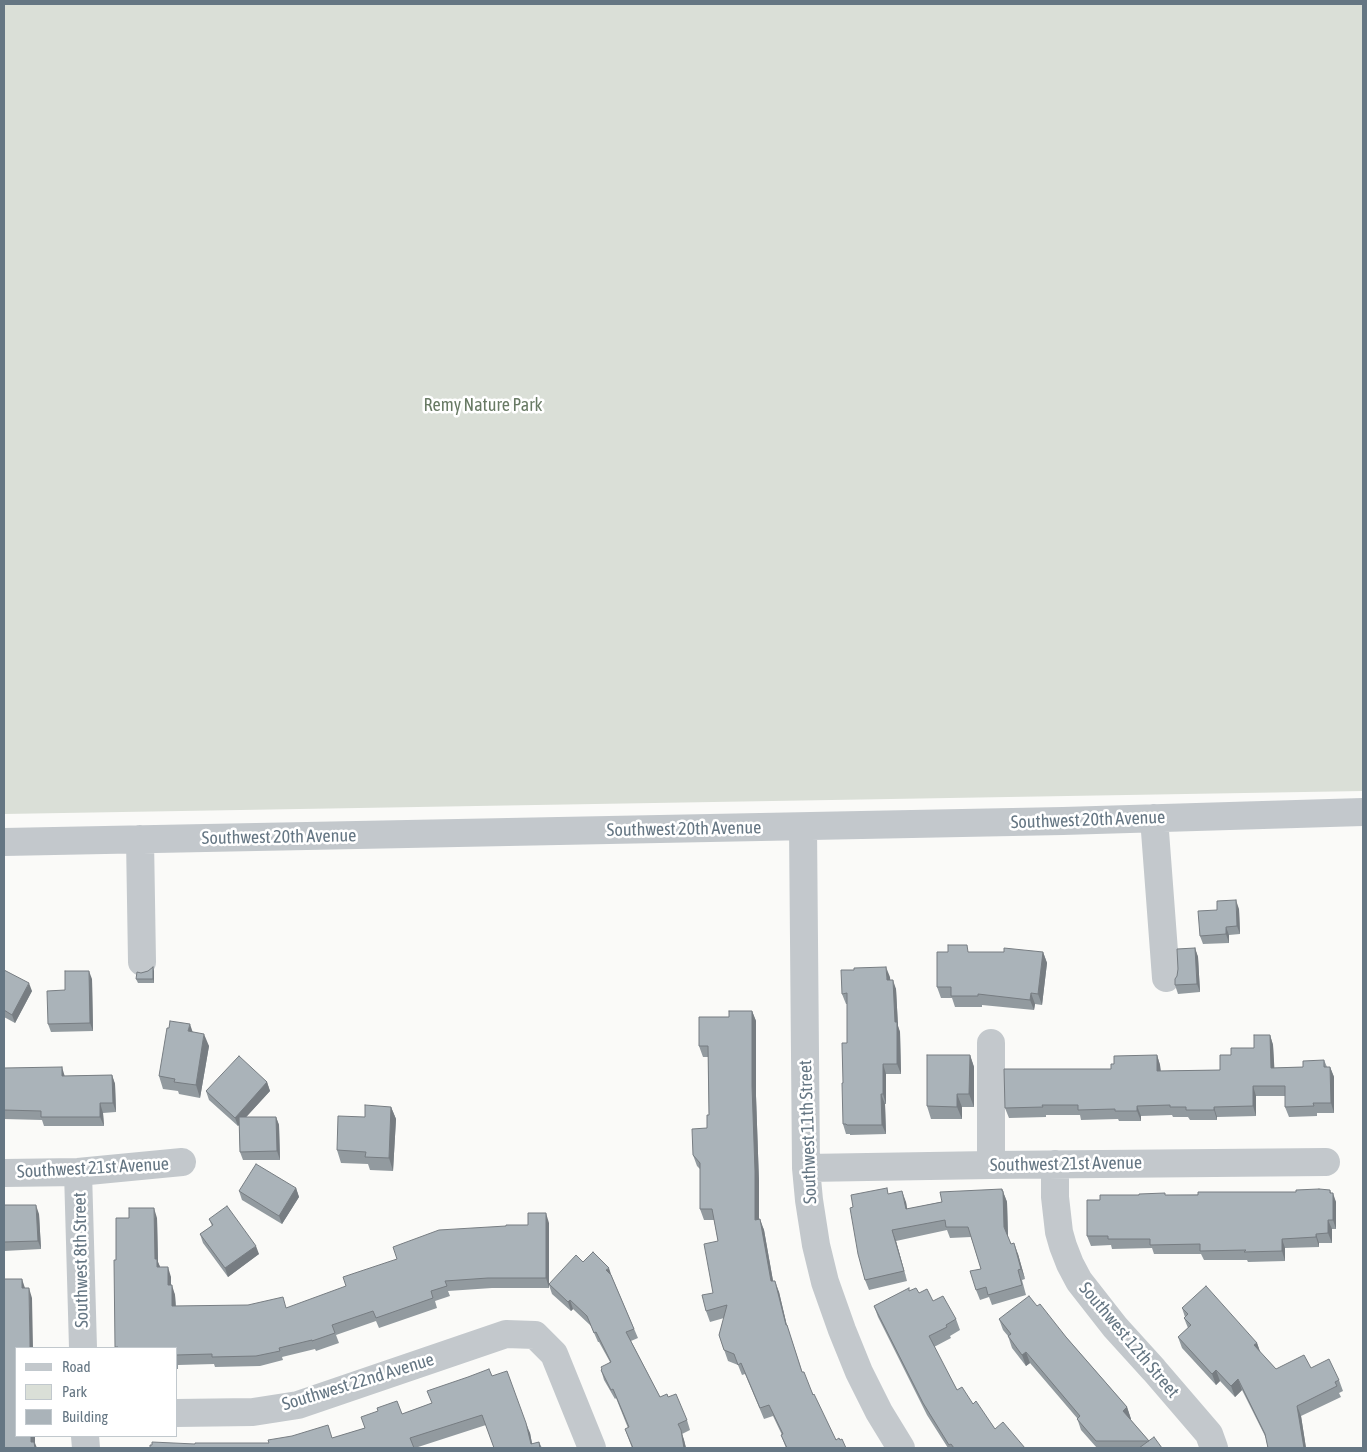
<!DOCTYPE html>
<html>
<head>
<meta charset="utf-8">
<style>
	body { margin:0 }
	#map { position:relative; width:1367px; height:1452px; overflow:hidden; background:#fafaf8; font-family:"Asap Condensed",sans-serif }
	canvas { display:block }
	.frame { position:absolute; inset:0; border:5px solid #657683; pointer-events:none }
	.legend { position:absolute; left:15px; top:1347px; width:162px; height:90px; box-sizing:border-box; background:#fff; border:1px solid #c1c8cd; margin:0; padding:6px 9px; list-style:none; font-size:15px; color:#657683 }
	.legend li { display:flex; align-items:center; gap:10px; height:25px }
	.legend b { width:25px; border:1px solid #c1c8cd }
</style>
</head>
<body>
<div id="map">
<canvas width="1367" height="1452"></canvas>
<div class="frame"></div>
<ul class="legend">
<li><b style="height:6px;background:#c3c8cc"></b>Road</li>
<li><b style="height:14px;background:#dadfd7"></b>Park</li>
<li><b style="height:14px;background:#aab3b9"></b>Building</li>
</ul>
</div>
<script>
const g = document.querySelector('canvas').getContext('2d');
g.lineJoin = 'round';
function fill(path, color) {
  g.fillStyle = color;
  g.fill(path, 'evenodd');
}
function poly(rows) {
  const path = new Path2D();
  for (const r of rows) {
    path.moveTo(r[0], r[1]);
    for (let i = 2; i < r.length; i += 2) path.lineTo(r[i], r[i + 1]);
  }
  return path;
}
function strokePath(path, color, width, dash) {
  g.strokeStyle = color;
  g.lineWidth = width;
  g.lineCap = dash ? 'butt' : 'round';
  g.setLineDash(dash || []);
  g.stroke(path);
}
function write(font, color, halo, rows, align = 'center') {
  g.font = font + ' "Asap Condensed",sans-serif';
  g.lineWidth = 5;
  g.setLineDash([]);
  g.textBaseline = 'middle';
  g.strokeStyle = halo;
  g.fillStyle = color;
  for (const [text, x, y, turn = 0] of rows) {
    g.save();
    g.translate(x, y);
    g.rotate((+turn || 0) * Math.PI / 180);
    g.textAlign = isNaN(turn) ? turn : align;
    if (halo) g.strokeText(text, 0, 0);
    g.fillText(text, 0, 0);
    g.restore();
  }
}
fill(poly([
	[4,4,1363,4,1363,791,4,814]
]), '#dadfd7');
strokePath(poly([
	[1154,818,1166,978],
	[803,827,806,1168,809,1200,816,1245,825,1282,842,1330,859,1372,879,1412,901,1448],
	[140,839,142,962],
	[4,842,1063,821,1363,812],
	[991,1043,991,1165],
	[1055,1164,1055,1197,1059,1232,1063,1246,1070,1264,1079,1281,1115,1327,1154,1370,1209,1434,1214,1448],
	[806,1168,991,1165,1326,1162],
	[78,1172,83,1348],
	[4,1173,78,1172,182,1162],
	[176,1413,253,1412,298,1405,506,1334,535,1335,554,1354,592,1448],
	[85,1436,86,1448]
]), '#c3c8cc', 28);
fill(poly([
	[1239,909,1240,934,1229,935,1229,943,1203,944,1200,936],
	[1195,948,1198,957,1200,992,1178,994,1175,985],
	[970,952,1043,952,1047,963,1042,1005,1035,1004,1034,1010,982,1005,982,1007,955,1007,952,998,941,998,937,987],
	[4,970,32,991,15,1023,4,1017],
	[148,971,154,971,154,983,138,983,136,979,141,973],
	[890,977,890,980,896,989,898,1026,900,1032,901,1074,886,1074,886,1104,885,1104,886,1134,850,1135,850,1134,846,1134,843,1124,843,1083,847,1043,847,1004,846,1004,842,994],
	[92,979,93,1031,51,1032,48,1024,65,990],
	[752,1011,756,1021,756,1096,759,1182,759,1219,764,1230,773,1281,779,1292,787,1326,802,1372,836,1440,846,1448,786,1448,781,1435,782,1435,773,1416,764,1419,745,1374,742,1375,738,1365,728,1361,719,1335,724,1318,710,1322,706,1311,713,1293,718,1241,714,1220,704,1220,700,1209,700,1169,697,1166,693,1155,707,1128,709,1115,708,1057,703,1057,699,1046,729,1017],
	[193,1032,209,1046,200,1098,179,1094,178,1091,163,1089,159,1076],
	[1270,1035,1273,1045,1274,1068,1303,1067,1324,1060,1327,1067,1330,1067,1334,1077,1334,1113,1317,1113,1317,1116,1289,1117,1285,1107,1285,1096,1256,1096,1256,1116,1217,1117,1217,1120,1190,1120,1188,1117,1173,1117,1172,1115,1141,1116,1141,1121,1119,1121,1118,1119,1081,1120,1080,1115,1046,1115,1046,1117,1009,1118,1005,1108,1111,1069,1114,1064,1157,1055,1160,1065,1161,1071,1220,1070,1231,1055,1254,1048],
	[970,1055,974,1067,974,1107,962,1107,962,1119,931,1119,927,1106],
	[4,1068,65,1076,112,1075,115,1084,116,1112,103,1113,104,1126,44,1126,42,1120,4,1119],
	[267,1082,270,1091,246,1117,276,1117,279,1125,280,1160,243,1160,240,1152,239,1125,238,1126,209,1100,206,1091],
	[391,1107,396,1119,393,1171,370,1170,368,1164,341,1163,337,1150],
	[296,1188,299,1197,282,1224,242,1200,239,1191],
	[1002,1189,1007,1202,1008,1237,1011,1244,1018,1254,1025,1279,1022,1280,1026,1295,992,1305,989,1297,980,1300,976,1290,981,1269,971,1237,950,1238,947,1230,896,1241,907,1281,869,1290,865,1280,853,1207,889,1194,906,1202,907,1209],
	[1331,1193,1336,1202,1336,1229,1332,1229,1332,1243,1319,1243,1319,1247,1285,1248,1285,1261,1248,1262,1247,1260,1204,1260,1201,1254,1154,1254,1152,1248,1112,1249,1111,1245,1091,1246,1087,1236,1100,1200,1166,1195],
	[4,1205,39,1214,41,1249,4,1251],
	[129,1218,157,1218,158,1262,160,1267,171,1277,171,1285,175,1295,176,1306,287,1308,528,1225,549,1223,549,1284,583,1262,612,1277,638,1338,631,1341,660,1397,668,1397,687,1420,690,1430,682,1434,684,1440,686,1448,632,1448,625,1429,628,1428,616,1398,615,1399,604,1380,601,1370,610,1362,599,1342,598,1342,591,1326,573,1309,571,1311,552,1294,549,1285,549,1288,492,1288,448,1291,450,1296,435,1301,437,1308,379,1328,376,1321,336,1335,339,1343,316,1351,315,1349,282,1357,283,1360,260,1366,215,1367,214,1364,178,1365,178,1369,176,1369,176,1348,115,1348,116,1260],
	[209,1219,259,1254,228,1277,203,1243,200,1234,212,1226],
	[910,1291,919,1293,933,1301,956,1319,960,1330,950,1336,951,1338,934,1347,957,1390,973,1404,995,1429,1025,1448,948,1448,927,1415,878,1317,874,1306],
	[1037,1306,1066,1337,1127,1407,1131,1419,1130,1419,1149,1441,1162,1448,1097,1448,1081,1430,1077,1418,1030,1363,1026,1366,1012,1348,1008,1336,1003,1330,999,1319],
	[1182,1308,1257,1343,1260,1352,1276,1369,1311,1368,1339,1380,1343,1391,1339,1393,1341,1397,1301,1416,1306,1448,1268,1448,1266,1438,1242,1390,1235,1397,1220,1381,1216,1385,1182,1348,1178,1337,1188,1328,1184,1318,1185,1317],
	[492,1376,530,1433,532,1444,539,1442,542,1448,494,1448,486,1425,415,1448,150,1448,195,1444,269,1443,333,1438,365,1428,432,1403]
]), '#929a9f');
fill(poly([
	[1236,900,1239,909,1240,934,1237,926],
	[1226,927,1229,935,1229,943,1226,934],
	[1195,948,1198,957,1200,992,1197,984],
	[1043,952,1047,963,1042,1005,1038,994],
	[153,967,154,971,154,983,153,979],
	[886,967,890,977,891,990,887,980],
	[89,971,92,979,93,1031,90,1023],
	[893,980,896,989,898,1026,900,1032,901,1074,897,1064],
	[29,983,32,991,15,1023,12,1015],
	[1031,993,1035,1004,1034,1010,1030,1000],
	[752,1011,756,1021,756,1096,759,1182,759,1229,755,1218,752,1086],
	[190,1024,194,1036,188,1031],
	[204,1034,209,1046,200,1098,196,1085],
	[1270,1035,1273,1045,1275,1078,1271,1068],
	[970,1055,974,1067,974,1107,969,1094],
	[1157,1055,1160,1065,1161,1081,1157,1071],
	[883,1064,886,1074,886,1104,883,1094],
	[62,1067,65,1077,62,1076],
	[1330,1067,1334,1077,1334,1113,1331,1103],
	[112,1075,115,1084,116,1112,113,1103],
	[267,1082,270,1091,238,1126,235,1118],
	[1253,1086,1256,1096,1256,1116,1253,1106],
	[881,1094,885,1104,886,1134,882,1125],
	[957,1094,962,1107,962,1119,957,1107],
	[100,1103,103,1113,104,1126,100,1117],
	[1137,1106,1141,1116,1141,1121,1137,1111],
	[391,1107,396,1119,393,1171,389,1158],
	[1214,1107,1217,1117,1217,1120,1214,1110],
	[276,1117,279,1125,280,1160,277,1151],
	[296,1188,299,1197,282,1224,279,1216],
	[1002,1189,1007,1202,1008,1237,1004,1227],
	[1330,1190,1333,1197,1333,1193,1336,1202,1336,1229,1333,1220],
	[902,1191,906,1202,909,1220,906,1209],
	[36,1205,39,1214,41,1249,38,1241],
	[154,1208,157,1218,158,1262,161,1269,161,1277,155,1259],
	[546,1213,549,1223,549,1288,546,1278],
	[760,1219,764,1230,775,1292,771,1281],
	[1328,1220,1332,1229,1332,1243,1328,1233],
	[892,1230,896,1241,907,1281,904,1271],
	[1316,1234,1319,1243,1319,1247,1316,1237],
	[1282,1239,1285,1248,1285,1261,1282,1251],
	[1014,1243,1018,1254,1025,1279,1021,1269],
	[256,1246,259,1254,228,1277,225,1268],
	[168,1267,171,1277,171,1295,168,1285],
	[609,1268,612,1277,606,1270],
	[22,1279,25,1288,22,1288],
	[775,1281,779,1292,787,1326,806,1383,786,1325],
	[172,1285,175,1295,176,1316,172,1306],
	[29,1288,32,1298,33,1348,30,1348],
	[570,1300,573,1309,571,1311,568,1302],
	[1257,1343,1261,1354,1254,1345],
	[1026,1352,1030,1363,1026,1366,1022,1355],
	[1216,1370,1220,1381,1216,1385,1212,1374],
	[1238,1379,1242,1390,1235,1397,1231,1386],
	[1297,1406,1301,1416,1306,1448,1304,1448],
	[1127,1407,1131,1419,1127,1422,1123,1411],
	[526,1423,530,1433,533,1448,531,1444],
	[681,1430,684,1440,686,1448,684,1448],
	[31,1436,35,1436,35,1443,37,1448,34,1448,31,1442]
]), '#777d82');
const building = poly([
	[1236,900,1237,926,1226,927,1226,934,1200,936,1198,911,1217,910,1217,901,1236,900],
	[948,945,967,945,968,952,1004,952,1004,948,1043,952,1038,994,1031,993,1030,1000,978,994,978,996,951,996,951,987,937,987,937,952,948,952,948,945],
	[1195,948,1197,984,1175,985,1175,979,1177,976,1178,969,1177,949,1195,948],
	[153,967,153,979,136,979,137,972,141,973,148,971,153,967],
	[886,967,887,980,893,980,895,1022,897,1022,897,1064,883,1064,883,1094,881,1094,882,1125,847,1125,846,1124,843,1124,842,1083,843,1083,842,1043,847,1043,847,993,842,994,841,970,854,970,854,968,886,967],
	[4,970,29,983,12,1015,4,1010,4,970],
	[65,971,89,971,90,1023,48,1024,47,991,65,990,65,971],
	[729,1011,752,1011,752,1086,755,1171,755,1220,760,1219,771,1281,775,1281,786,1325,787,1325,802,1372,804,1372,813,1395,814,1394,836,1440,839,1438,840,1440,842,1439,846,1448,787,1448,781,1435,783,1434,769,1405,760,1408,741,1363,738,1365,734,1354,724,1350,719,1335,727,1305,706,1311,702,1295,713,1293,704,1244,718,1241,712,1209,700,1209,700,1163,693,1155,692,1129,707,1128,707,1115,709,1115,708,1046,699,1046,699,1017,729,1017,729,1011],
	[170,1021,190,1024,188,1031,204,1034,196,1085,174,1082,175,1079,159,1076,167,1028,169,1028,170,1021],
	[1254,1035,1270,1035,1271,1068,1303,1067,1303,1061,1324,1060,1324,1067,1330,1067,1331,1103,1313,1103,1314,1106,1285,1107,1285,1086,1253,1086,1253,1106,1214,1107,1214,1110,1186,1110,1186,1107,1170,1107,1170,1105,1137,1106,1137,1111,1115,1111,1115,1109,1078,1110,1078,1105,1042,1105,1043,1107,1005,1108,1004,1069,1111,1069,1111,1064,1114,1064,1114,1056,1157,1055,1157,1071,1220,1070,1220,1055,1231,1055,1231,1048,1254,1048,1254,1035],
	[927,1055,970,1055,969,1094,957,1094,957,1107,927,1106,927,1055],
	[239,1056,267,1082,235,1118,206,1091,239,1056],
	[62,1067,62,1076,112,1075,113,1103,100,1103,100,1117,41,1117,41,1111,4,1110,4,1068,62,1067],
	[365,1105,391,1107,389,1158,365,1157,366,1152,337,1150,338,1116,365,1117,365,1105],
	[239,1117,276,1117,277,1151,240,1152,239,1117],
	[256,1164,296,1188,279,1216,239,1191,256,1164],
	[887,1188,888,1194,902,1191,906,1209,942,1202,940,1192,1002,1189,1002,1191,1003,1191,1004,1227,1011,1244,1014,1243,1021,1269,1018,1270,1022,1285,988,1295,986,1287,976,1290,970,1271,981,1269,968,1227,946,1227,945,1220,892,1230,904,1271,865,1280,858,1254,850,1208,853,1207,851,1195,887,1188],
	[1319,1189,1330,1190,1330,1193,1333,1193,1333,1220,1328,1220,1328,1233,1316,1234,1316,1237,1282,1239,1282,1251,1244,1252,1246,1250,1200,1251,1200,1244,1150,1245,1150,1239,1108,1239,1108,1236,1087,1236,1087,1200,1100,1200,1100,1195,1139,1195,1139,1194,1165,1193,1165,1195,1198,1195,1198,1192,1296,1192,1296,1190,1319,1189],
	[4,1205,36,1205,38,1241,4,1242,4,1205],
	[227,1206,256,1246,225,1268,200,1234,213,1225,209,1219,227,1206],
	[129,1208,154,1208,155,1259,157,1259,157,1267,168,1267,168,1285,172,1285,172,1306,248,1305,283,1297,286,1308,346,1286,343,1277,397,1259,393,1247,439,1230,506,1226,506,1225,528,1225,528,1213,546,1213,546,1278,488,1278,445,1281,447,1286,431,1291,433,1298,376,1318,373,1311,332,1325,335,1333,312,1341,312,1340,279,1348,280,1351,256,1356,212,1357,212,1354,176,1355,176,1348,118,1348,118,1347,115,1347,114,1260,116,1260,116,1218,129,1218,129,1208],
	[593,1252,609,1268,606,1270,611,1275,634,1329,626,1332,660,1397,667,1394,668,1397,676,1394,687,1420,678,1424,681,1430,684,1448,633,1448,625,1429,629,1427,613,1389,611,1390,601,1370,602,1369,601,1367,611,1362,596,1332,594,1333,587,1316,570,1300,568,1302,549,1284,576,1255,583,1262,593,1252],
	[4,1279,22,1279,22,1288,29,1288,30,1348,16,1348,16,1436,31,1436,31,1442,34,1442,35,1448,4,1448,4,1279],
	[1206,1286,1257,1343,1254,1345,1276,1369,1304,1355,1311,1368,1329,1359,1339,1380,1335,1382,1337,1386,1297,1406,1304,1448,1268,1448,1265,1434,1238,1379,1231,1386,1216,1370,1212,1374,1178,1337,1191,1325,1184,1318,1188,1314,1182,1308,1206,1286],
	[909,1288,909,1291,916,1288,919,1293,927,1289,933,1301,943,1296,956,1319,946,1325,947,1327,929,1336,957,1390,962,1387,973,1404,976,1401,995,1429,1003,1422,1025,1448,954,1448,951,1444,949,1445,923,1403,874,1306,909,1288],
	[1029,1296,1037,1306,1040,1304,1066,1337,1127,1407,1123,1411,1149,1441,1096,1441,1077,1419,1080,1416,1026,1352,1022,1355,1008,1336,1011,1334,999,1319,1029,1296],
	[489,1369,492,1376,507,1371,526,1423,531,1444,539,1442,540,1448,494,1448,482,1415,410,1438,414,1448,150,1448,150,1445,152,1445,152,1442,195,1444,195,1443,269,1443,268,1440,292,1436,328,1425,332,1438,365,1428,361,1417,378,1411,377,1408,397,1401,402,1414,432,1403,427,1391,468,1377,489,1369],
	[1154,1437,1162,1448,1139,1448,1154,1437]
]);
fill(building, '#aab3b9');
strokePath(building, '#777d82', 1);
write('18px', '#687a64', '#fff', [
	["Remy Nature Park",483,405]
]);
write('18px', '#657683', '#fff', [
	["Southwest 20th Avenue",1088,820,-2],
	["Southwest 20th Avenue",684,829,-1],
	["Southwest 20th Avenue",279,837,-1],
	["Southwest 11th Street",808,1132,-92],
	["Southwest 21st Avenue",1066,1164,-1],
	["Southwest 21st Avenue",93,1168,-3],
	["Southwest 8th Street",81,1260,-91],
	["Southwest 12th Street",1129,1340,50],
	["Southwest 22nd Avenue",358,1382,-17]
]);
</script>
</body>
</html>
